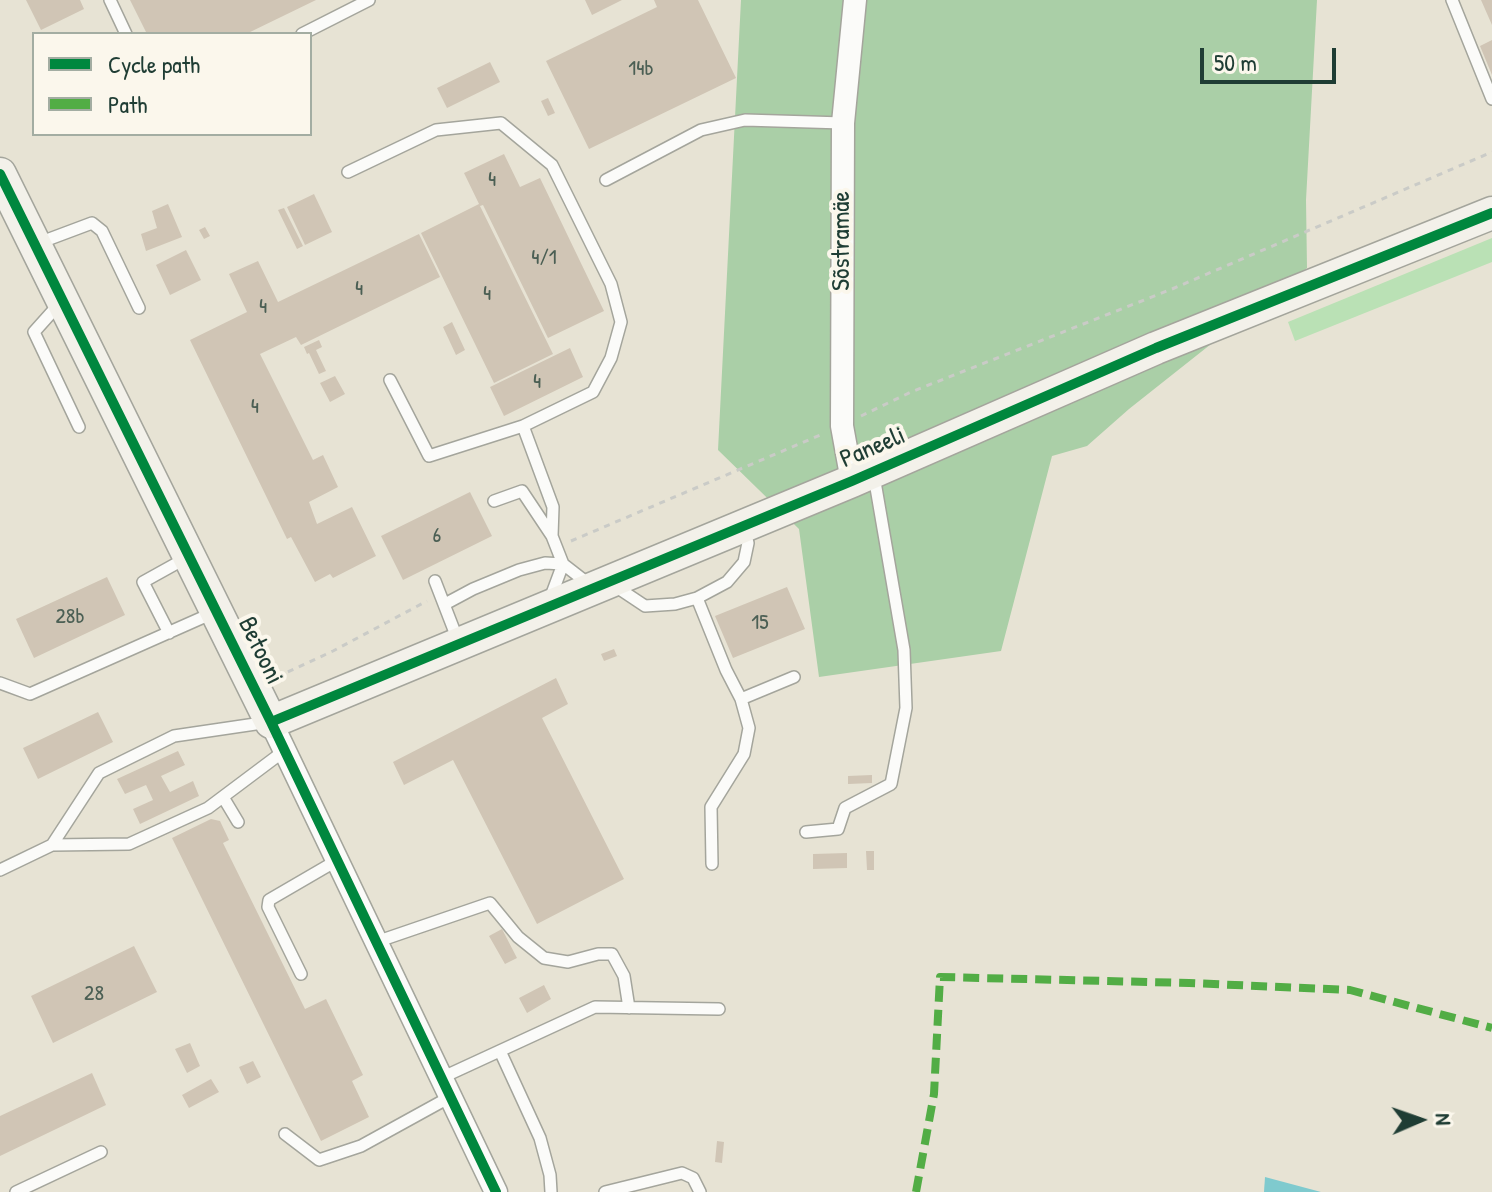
<!DOCTYPE html>
<html>
<head>
<meta charset="utf-8">
<style>
	body { margin:0 }
	#map { position:relative; width:1492px; height:1192px; overflow:hidden; background:#e7e3d4; font-family:"Patrick Hand",sans-serif }
	canvas { display:block }
	.legend { position:absolute; left:32px; top:32px; width:280px; height:104px; box-sizing:border-box; background:#fbf7ec; border:2px solid #a3ada2; margin:0; padding:10px 14px; list-style:none; font-size:24px; color:#1f3d34 }
	.legend li { display:flex; align-items:center; gap:16px; height:40px }
	.legend b { width:40px; border:2px solid #a3ada2 }
	.north { position:absolute; left:1380px; top:1080px; width:80px; height:80px; -webkit-text-stroke:6px #fbf7ec; paint-order:stroke; rotate:88deg; font-size:22px; font-weight:700; line-height:32px; text-align:center; color:#1f3d34 }
	.north::after { content:''; display:block; margin:auto; width:28px; height:36px; background:#1f3d34; clip-path:polygon(50% 0,100% 100%,50% 72%,0 100%) }
	.scale { position:absolute; left:1200px; top:48px; width:136px; height:36px; box-sizing:border-box; border:4px solid #1f3d34; border-top:0; padding-left:10px; font-size:24px; line-height:28px; white-space:nowrap; color:#1f3d34; -webkit-text-stroke:6px #fbf7ec; paint-order:stroke }
</style>
</head>
<body>
<div id="map">
<canvas width="1492" height="1192"></canvas>
<ul class="legend">
<li><b style="height:10px;background:#00873e"></b>Cycle path</li>
<li><b style="height:10px;background:#52ad45"></b>Path</li>
</ul>
<div class="north">N</div>
<div class="scale">50 m</div>
</div>
<script>
const g = document.querySelector('canvas').getContext('2d');
g.lineJoin = 'round';
function fill(path, color) {
  g.fillStyle = color;
  g.fill(path, 'evenodd');
}
function poly(rows) {
  const path = new Path2D();
  for (const r of rows) {
    path.moveTo(r[0], r[1]);
    for (let i = 2; i < r.length; i += 2) path.lineTo(r[i], r[i + 1]);
  }
  return path;
}
function strokePath(path, color, width, dash) {
  g.strokeStyle = color;
  g.lineWidth = width;
  g.lineCap = dash ? 'butt' : 'round';
  g.setLineDash(dash || []);
  g.stroke(path);
}
function write(font, color, halo, rows, align = 'center') {
  g.font = font + ' "Patrick Hand",sans-serif';
  g.lineWidth = 8;
  g.setLineDash([]);
  g.textBaseline = 'middle';
  g.strokeStyle = halo;
  g.fillStyle = color;
  for (const [text, x, y, turn = 0] of rows) {
    g.save();
    g.translate(x, y);
    g.rotate((+turn || 0) * Math.PI / 180);
    g.textAlign = isNaN(turn) ? turn : align;
    if (halo) g.strokeText(text, 0, 0);
    g.fillText(text, 0, 0);
    g.restore();
  }
}
fill(poly([
	[1492,238,1492,262,1295,341,1288,322]
]), '#bae1b5');
fill(poly([
	[741,0,1317,0,1306,200,1307,268,1129,409,1087,446,1052,456,1001,651,819,677,799,529,718,450]
]), '#aacfa7');
fill(poly([
	[1265,1177,1321,1192,1264,1192]
]), '#7fcace');
fill(poly([
	[26,0,80,0,84,9,41,30],
	[130,0,316,0,246,34,147,34],
	[585,0,622,0,592,15],
	[654,0,698,0,736,78,589,149,546,61,657,7],
	[1481,0,1492,0,1492,25],
	[1492,40,1492,75,1480,46],
	[490,62,500,82,447,108,437,88],
	[548,98,555,113,548,116,541,101],
	[504,154,520,187,540,178,604,311,548,338,483,205,480,206,464,173],
	[314,194,332,232,305,245,287,207],
	[168,204,182,237,146,251,141,234,157,228,152,211],
	[479,204,553,354,494,383,421,233],
	[284,208,303,246,297,249,278,210],
	[205,227,210,236,204,239,199,230],
	[419,234,440,277,301,345,296,337,260,354,313,460,323,455,338,487,309,502,317,524,352,507,376,556,333,578,330,574,315,582,291,537,287,539,190,340,247,312,229,274,258,261,278,302],
	[186,250,201,280,170,295,156,265],
	[452,322,465,350,456,355,443,327],
	[319,340,322,347,316,350,326,371,319,374,309,353,307,354,304,347],
	[570,348,583,377,504,416,490,387],
	[335,376,345,394,330,402,320,383],
	[470,492,492,536,403,580,381,536],
	[107,577,125,615,34,658,16,619],
	[787,587,805,629,733,658,715,616],
	[614,649,617,656,604,661,601,654],
	[556,678,568,704,542,718,624,879,537,924,453,760,404,785,393,762],
	[98,712,113,742,38,779,23,748],
	[178,751,185,765,161,776,170,792,193,781,199,796,140,824,133,809,153,800,146,785,125,794,117,779],
	[872,775,872,783,848,784,848,776],
	[211,819,220,821,229,840,223,843,305,1009,326,999,363,1075,352,1081,369,1117,321,1141,172,838],
	[866,851,874,851,874,870,867,870],
	[847,853,847,868,813,869,813,854],
	[502,929,517,958,505,964,489,936],
	[134,946,157,992,53,1043,31,996],
	[544,985,551,999,527,1013,519,998],
	[190,1043,200,1066,187,1073,175,1049],
	[253,1061,261,1077,247,1084,239,1067],
	[92,1073,106,1105,0,1156,0,1116],
	[211,1079,219,1092,189,1108,182,1095],
	[717,1141,724,1142,722,1163,715,1162]
]), '#d0c5b5');
const lane = poly([
	[110,0,126,34],
	[1452,0,1492,99],
	[302,34,369,0],
	[348,172,436,130,501,123,552,165,611,284,621,322,611,358,593,392,523,426],
	[606,180,701,130,745,120,843,123],
	[36,244,92,223,102,231,139,308],
	[60,303,34,332,79,427],
	[390,380,429,456,523,426,553,507,552,536],
	[494,501,522,491,552,536,563,564,590,585],
	[435,581,459,643],
	[615,586,645,606,675,604,697,598,727,582,744,562,748,543,744,529],
	[697,598,726,670,741,699,794,677],
	[445,604,473,589,519,570,545,563,563,564,550,599],
	[169,633,143,582,188,557],
	[0,683,30,694,215,612],
	[223,797,238,822],
	[806,832,838,829,845,808,891,784,906,708,904,650,874,476],
	[52,845,129,844,208,808,284,751],
	[712,864,711,807,744,754,749,728,741,699],
	[0,870,52,845,99,773,174,736,269,722],
	[376,942,490,903,518,937,544,958,568,962,598,954,612,954,624,976,629,1008],
	[301,974,268,907,269,900,336,861],
	[500,1051,540,1138,550,1175,551,1192],
	[441,1078,595,1007,719,1009],
	[285,1134,319,1160,361,1146,450,1097],
	[16,1192,101,1152],
	[605,1192,682,1173,693,1178,700,1192]
]);
const street = poly([
	[852,481,842,426,843,123,855,0],
	[271,722,496,1192]
]);
const secondary = poly([
	[0,174,271,722,852,481,1156,348,1492,213]
]);
strokePath(lane, '#a4a59c', 14);
strokePath(street, '#a4a59c', 25);
strokePath(secondary, '#a4a59c', 35);
strokePath(poly([
	[861,416,911,392,1172,289,1492,152],
	[571,541,825,433],
	[277,677,333,651,427,601]
]), '#cacbc7', 3, [6, 6]);
strokePath(lane, '#fbfbf9', 11);
strokePath(street, '#fbfbf9', 22);
strokePath(secondary, '#f3f1ea', 32);
strokePath(poly([
	[916,1192,934,1094,940,977,1189,983,1350,990,1492,1028]
]), '#52ad45', 8, [16, 8]);
strokePath(poly([
	[0,174,271,722,496,1192],
	[271,722,852,481,1156,348,1492,213]
]), '#00873e', 10);
write('22px', '#4b5f54', null, [
	["14b",641,69],
	["4",492,180],
	["4/1",544,258],
	["4",359,289],
	["4",487,294],
	["4",263,307],
	["4",537,382],
	["4",255,407],
	["6",437,536],
	["28b",70,617],
	["15",760,623],
	["28",94,994]
]);
write('26px', '#1f3d34', '#fbf7ec', [
	["Sõstramäe",842,241,-90],
	["Paneeli",873,448,-23],
	["Betooni",260,651,64]
]);
</script>
</body>
</html>
